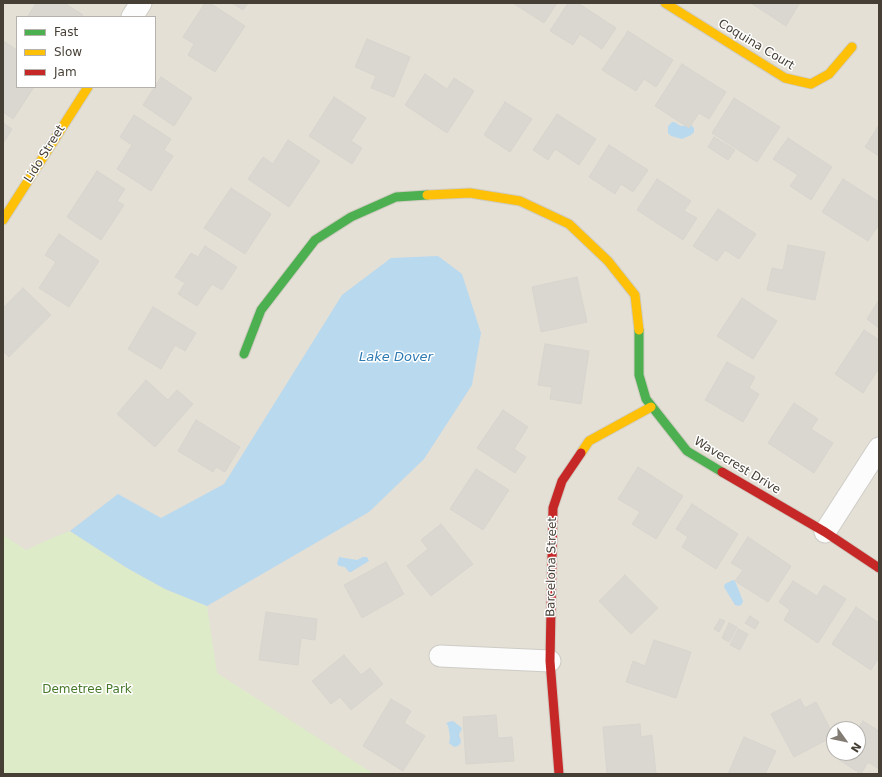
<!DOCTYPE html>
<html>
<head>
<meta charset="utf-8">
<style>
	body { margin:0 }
	#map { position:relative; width:882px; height:777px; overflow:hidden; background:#f0eee9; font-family:"DejaVu Sans",sans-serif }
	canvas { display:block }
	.frame { position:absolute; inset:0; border:4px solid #463f35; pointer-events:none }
	.legend { position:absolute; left:16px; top:16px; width:140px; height:72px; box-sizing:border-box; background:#fff; border:1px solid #b5b2ae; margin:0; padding:5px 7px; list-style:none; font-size:12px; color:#463f35 }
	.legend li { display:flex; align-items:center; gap:8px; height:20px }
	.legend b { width:20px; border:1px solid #b5b2ae }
	.north { position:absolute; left:826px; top:721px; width:40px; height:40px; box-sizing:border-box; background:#fff; border:1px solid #b5b2ae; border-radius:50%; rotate:123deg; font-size:11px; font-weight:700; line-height:16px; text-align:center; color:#463f35 }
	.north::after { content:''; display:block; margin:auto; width:14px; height:18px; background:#827c74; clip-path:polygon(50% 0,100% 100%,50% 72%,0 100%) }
</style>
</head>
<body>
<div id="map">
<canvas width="882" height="777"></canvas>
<div class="frame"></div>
<ul class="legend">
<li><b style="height:5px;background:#4caf50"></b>Fast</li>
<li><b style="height:5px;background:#ffc107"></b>Slow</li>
<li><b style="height:5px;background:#c62828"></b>Jam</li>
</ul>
<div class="north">N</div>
</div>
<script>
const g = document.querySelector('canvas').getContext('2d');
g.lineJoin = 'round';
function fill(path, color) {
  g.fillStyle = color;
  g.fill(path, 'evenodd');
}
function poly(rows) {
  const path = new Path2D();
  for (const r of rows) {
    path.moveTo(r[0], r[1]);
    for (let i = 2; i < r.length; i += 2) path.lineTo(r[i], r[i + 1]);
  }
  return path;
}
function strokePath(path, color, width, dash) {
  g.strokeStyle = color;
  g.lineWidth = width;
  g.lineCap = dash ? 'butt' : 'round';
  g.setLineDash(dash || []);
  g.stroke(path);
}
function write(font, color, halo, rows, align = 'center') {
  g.font = font + ' "DejaVu Sans",sans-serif';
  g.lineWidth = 3;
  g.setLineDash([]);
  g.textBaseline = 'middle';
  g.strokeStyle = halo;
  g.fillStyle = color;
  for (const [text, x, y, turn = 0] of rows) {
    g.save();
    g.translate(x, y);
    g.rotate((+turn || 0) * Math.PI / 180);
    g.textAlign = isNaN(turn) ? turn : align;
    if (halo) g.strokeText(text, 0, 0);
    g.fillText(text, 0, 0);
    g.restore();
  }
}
fill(poly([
	[3,3,879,3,879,774,3,774],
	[17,17,155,17,155,87,17,87],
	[834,729,858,729,858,753,834,753]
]), '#e4e0d6');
fill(poly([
	[70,531,127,568,165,589,207,606,217,673,374,774,3,774,3,535,26,550,52,538]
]), '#ddebc9');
fill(poly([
	[672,122,674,122,681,126,691,125,694,128,694,132,691,135,682,139,671,136,668,133,668,126],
	[438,256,462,274,481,333,472,385,424,459,369,512,207,606,165,589,127,568,70,531,118,494,161,518,224,484,342,295,391,258],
	[339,557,357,560,363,557,367,557,369,561,351,572,349,572,345,567,339,566,337,564],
	[733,580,735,581,743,601,742,604,739,606,735,605,724,587,725,584],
	[453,721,462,728,459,735,461,741,460,744,458,746,454,747,449,743,450,737,448,725,446,724,448,722]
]), '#b9d9ef');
const building = poly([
	[36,3,64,3,83,15,81,17,29,17,28,16,36,3],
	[205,3,210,3,245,26,215,72,188,55,194,44,183,37,205,3],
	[232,3,248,3,243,10,232,3],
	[513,3,557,3,544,23,513,3],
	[568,3,578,3,616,28,602,49,580,34,573,45,550,31,568,3],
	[751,3,798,3,799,4,786,26,751,3],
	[628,31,673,60,656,87,644,79,636,91,602,70,628,31],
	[367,39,410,57,394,97,371,88,376,76,355,67,367,39],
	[5,42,17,50,17,87,34,87,13,119,3,112,3,75,5,72,3,71,3,45,5,42],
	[682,64,726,92,709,119,699,113,689,128,655,106,682,64],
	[425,74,447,89,454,78,474,91,447,133,405,105,425,74],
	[161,77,192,98,174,126,143,105,161,77],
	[334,97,366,118,351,141,362,148,352,164,309,136,334,97],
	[734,98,780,127,757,162,712,133,734,98],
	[505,102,532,119,510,152,484,135,505,102],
	[557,114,596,139,579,165,555,149,548,160,533,150,557,114],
	[134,115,171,139,164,150,173,156,151,191,117,169,132,145,120,137,134,115],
	[3,123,12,129,4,142,3,141,3,123],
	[879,125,879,156,865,147,879,125],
	[714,137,735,150,728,160,708,147,714,137],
	[788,138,832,167,811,200,790,186,798,175,773,159,788,138],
	[288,140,320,161,289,207,248,179,263,157,273,164,288,140],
	[609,145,648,170,633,192,621,184,615,194,589,177,609,145],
	[97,171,125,189,117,201,124,205,101,240,67,217,97,171],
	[657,179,691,201,684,211,697,218,683,240,637,210,657,179],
	[843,179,879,202,879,224,868,241,822,212,843,179],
	[231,188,271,214,245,254,204,228,231,188],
	[718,209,756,234,739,259,725,250,717,261,693,246,718,209],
	[59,234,99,261,69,307,39,288,56,262,45,255,59,234],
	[788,245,825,252,815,300,767,290,772,268,783,270,788,245],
	[205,246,237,267,222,290,212,284,197,306,178,294,185,283,175,277,191,253,198,257,205,246],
	[577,277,587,322,541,332,532,287,577,277],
	[23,288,51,315,9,357,3,351,3,308,23,288],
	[742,298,777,321,753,359,717,336,742,298],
	[879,300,879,328,867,319,879,300],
	[153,307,196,333,185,351,175,345,161,369,128,349,153,307],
	[864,330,879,340,879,368,863,393,835,374,864,330],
	[545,344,589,351,581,404,550,399,552,387,538,385,545,344],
	[727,362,755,377,749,388,759,394,743,422,705,400,727,362],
	[146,380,168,400,177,390,193,404,155,447,117,414,146,380],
	[794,403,818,419,811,429,833,443,814,473,768,443,794,403],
	[503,410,528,427,514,449,526,457,515,473,477,448,503,410],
	[196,420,240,447,225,472,216,467,213,472,178,451,196,420],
	[638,467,683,496,656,539,632,524,640,512,618,499,638,467],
	[476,469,509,490,483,530,450,509,476,469],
	[692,504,738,534,716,569,682,547,688,537,676,529,692,504],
	[441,524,473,564,431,596,407,566,428,549,421,540,441,524],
	[748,537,791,566,768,602,735,581,743,570,731,563,748,537],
	[386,562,404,594,362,618,344,585,386,562],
	[625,575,658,608,631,634,599,601,625,575],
	[793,581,817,596,824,585,846,599,818,643,784,620,790,610,779,602,793,581],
	[856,607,879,623,879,657,871,670,832,644,856,607],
	[266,612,317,619,315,640,301,638,298,665,259,660,266,612],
	[750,616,759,622,755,629,745,623,750,616],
	[720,619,725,621,719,632,714,629,720,619],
	[729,623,737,627,729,642,722,638,729,623],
	[738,629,748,634,740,650,730,645,738,629],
	[654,640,691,652,676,698,626,682,633,661,645,666,654,640],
	[344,655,361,675,370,668,383,684,351,710,340,697,331,704,312,681,344,655],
	[391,699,411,711,404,723,425,736,403,771,363,746,391,699],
	[800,699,805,708,816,702,834,736,794,757,771,714,800,699],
	[496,715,498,738,512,737,514,761,466,764,463,717,496,715],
	[863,721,879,731,879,769,868,762,861,774,838,759,842,753,858,753,858,729,863,721],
	[640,724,641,737,652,735,656,774,607,774,603,727,640,724],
	[744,737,776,751,765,774,728,774,744,737]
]);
fill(building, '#dad7d1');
strokePath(building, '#d8d5cf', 1);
const street = poly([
	[132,17,141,3],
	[825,532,879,448],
	[440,656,550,661]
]);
const fast = poly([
	[639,330,639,375,646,399,687,451,722,472],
	[244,354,261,310,315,240,351,217,396,197,427,195]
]);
const slow = poly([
	[665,3,785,78,811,84,829,74,852,47],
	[427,195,470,193,520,201,569,224,608,261,635,295,639,330],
	[3,220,88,87],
	[581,453,589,441,651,407]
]);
const jam = poly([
	[722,472,825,532,879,568],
	[559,774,550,661,553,508,562,481,581,453]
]);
strokePath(street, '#ceccc6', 23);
strokePath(fast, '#d0cbc0', 11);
strokePath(slow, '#d0cbc0', 11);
strokePath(jam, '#d0cbc0', 11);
strokePath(street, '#fdfcfc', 21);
strokePath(fast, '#4caf50', 9);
strokePath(slow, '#ffc107', 9);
strokePath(jam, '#c62828', 9);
write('12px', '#463f35', '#fff', [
	["Coquina Court",756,45,31],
	["Lido Street",45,154,-58],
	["Wavecrest Drive",737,466,31],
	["Barcelona Street",552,567,-89]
]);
write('12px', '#467828', '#fff', [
	["Demetree Park",87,690]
]);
write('italic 13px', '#2e7ab3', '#fff', [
	["Lake Dover",396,358]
]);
</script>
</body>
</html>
